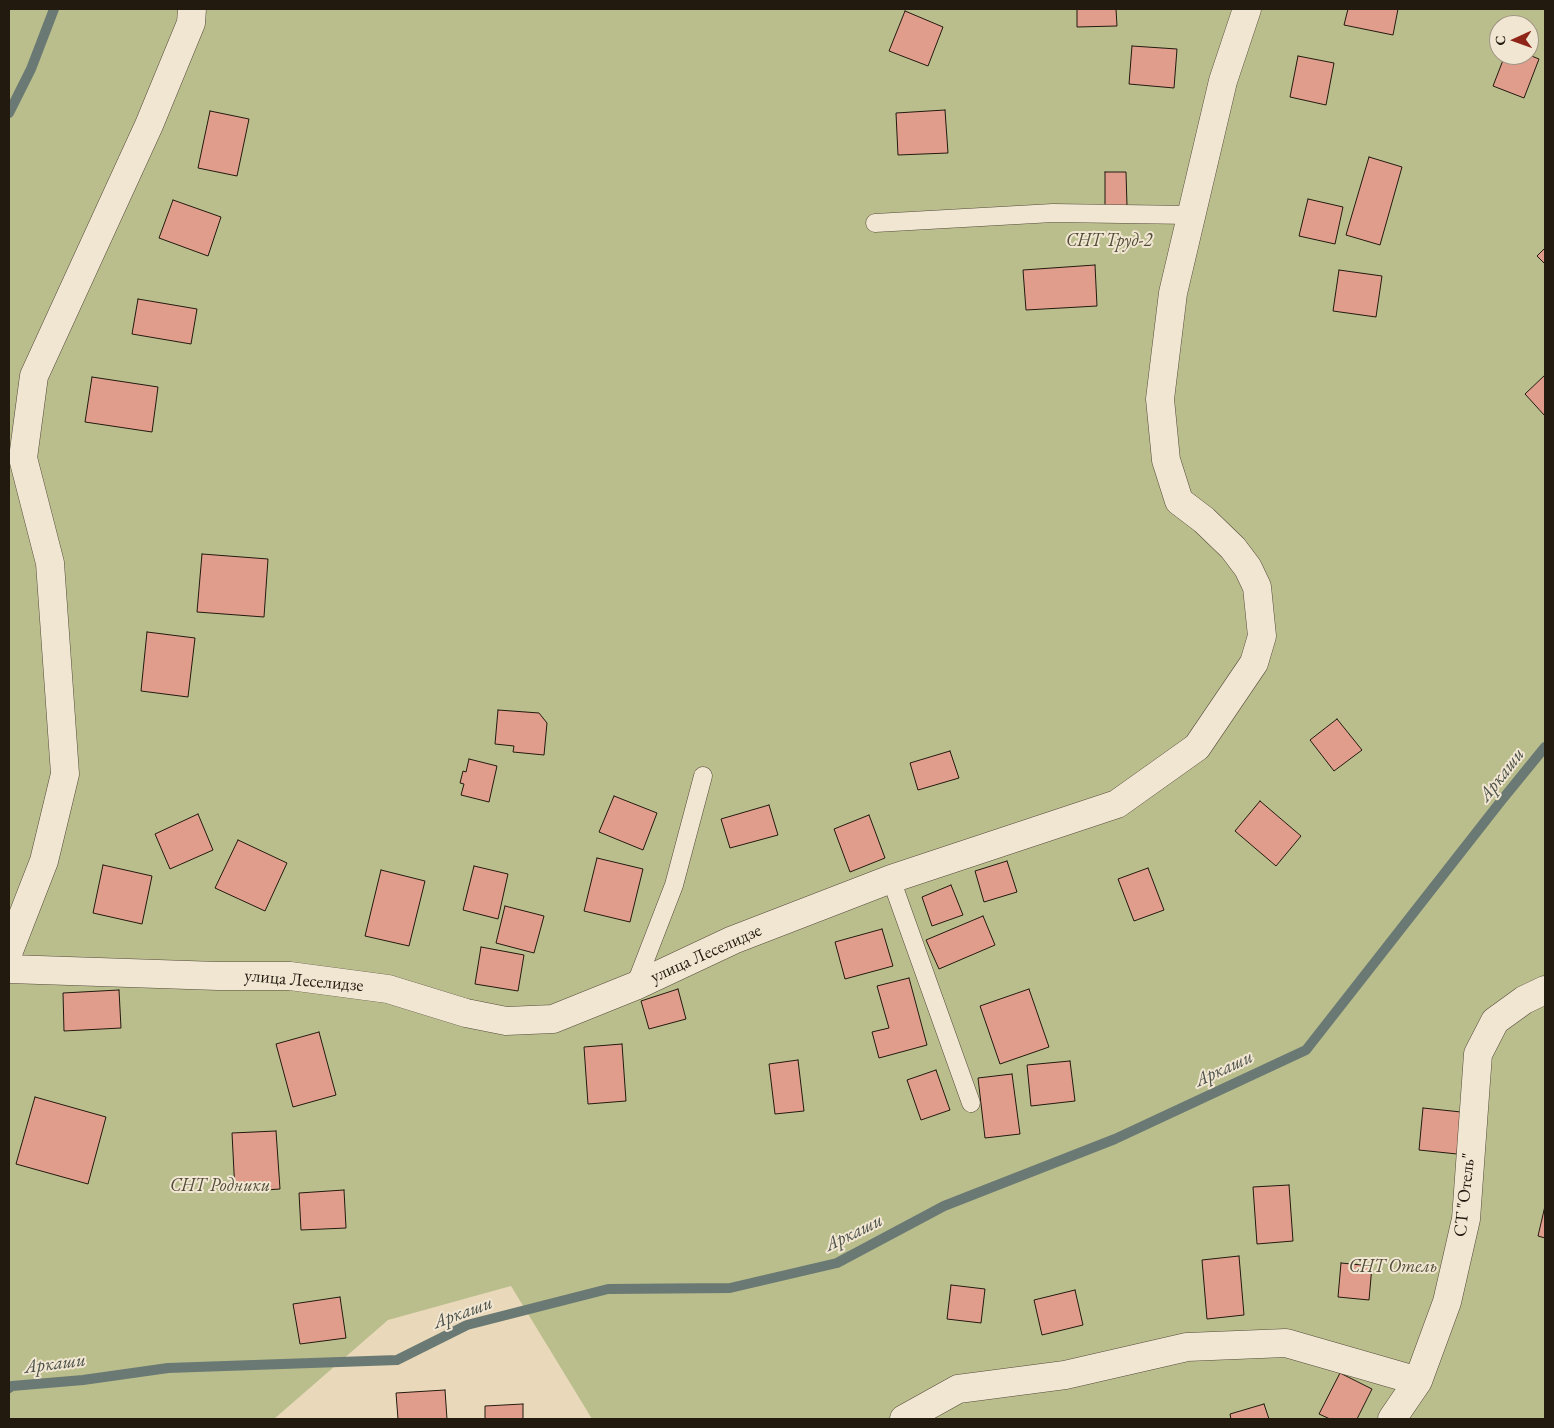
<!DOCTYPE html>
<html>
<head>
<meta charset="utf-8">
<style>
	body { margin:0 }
	#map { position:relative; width:1554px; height:1428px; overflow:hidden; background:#e9d9ba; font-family:"EB Garamond",serif }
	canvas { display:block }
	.frame { position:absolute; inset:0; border:10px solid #231a0f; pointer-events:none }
	.north { position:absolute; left:1489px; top:15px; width:50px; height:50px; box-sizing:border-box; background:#f1e6d2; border:1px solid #9f9484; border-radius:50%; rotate:268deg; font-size:14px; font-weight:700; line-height:20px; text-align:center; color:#231a0f }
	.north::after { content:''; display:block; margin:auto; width:18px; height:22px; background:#8f2418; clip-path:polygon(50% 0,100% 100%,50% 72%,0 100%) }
</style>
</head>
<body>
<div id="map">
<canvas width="1554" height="1428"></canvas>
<div class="frame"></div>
<div class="north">С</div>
</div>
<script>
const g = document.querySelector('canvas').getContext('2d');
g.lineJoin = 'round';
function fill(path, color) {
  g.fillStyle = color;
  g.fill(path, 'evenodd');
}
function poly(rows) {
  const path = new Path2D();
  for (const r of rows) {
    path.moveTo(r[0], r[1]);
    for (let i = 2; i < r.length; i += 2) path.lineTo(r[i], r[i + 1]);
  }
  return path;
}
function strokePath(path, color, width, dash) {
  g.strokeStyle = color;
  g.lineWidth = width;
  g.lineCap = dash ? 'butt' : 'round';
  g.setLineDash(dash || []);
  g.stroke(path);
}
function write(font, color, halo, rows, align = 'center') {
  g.font = font + ' "EB Garamond",serif';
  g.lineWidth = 4;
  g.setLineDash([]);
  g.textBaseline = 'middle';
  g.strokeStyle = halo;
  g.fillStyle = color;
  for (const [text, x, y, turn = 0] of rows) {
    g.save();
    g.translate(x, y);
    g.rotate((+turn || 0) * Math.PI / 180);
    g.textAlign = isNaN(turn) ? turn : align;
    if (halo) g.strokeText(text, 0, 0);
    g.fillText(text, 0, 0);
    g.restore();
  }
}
fill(poly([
	[9,9,1545,9,1545,1419,592,1419,511,1286,388,1320,274,1419,9,1419],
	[1499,25,1529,25,1529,55,1499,55]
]), '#babe8d');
strokePath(poly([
	[9,113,31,69,54,9],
	[9,1388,12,1386,83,1380,168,1368,397,1360,467,1325,608,1289,730,1288,837,1263,944,1206,1115,1139,1306,1050,1501,801,1545,747]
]), '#6a7973', 10);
const building = poly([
	[1077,9,1116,9,1117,26,1077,27,1077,9],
	[1348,9,1398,9,1393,35,1344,25,1348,9],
	[905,11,943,27,928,66,889,51,905,11],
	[1132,46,1177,49,1174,88,1129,84,1132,46],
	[1505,55,1529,55,1539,59,1524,98,1493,86,1505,55],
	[1298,56,1334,63,1326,105,1290,97,1298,56],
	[945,110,948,153,898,155,896,113,945,110],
	[210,111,249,119,237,176,198,168,210,111],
	[1369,157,1402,167,1380,245,1346,235,1369,157],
	[1105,172,1126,172,1127,206,1105,207,1105,172],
	[1308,199,1343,207,1335,244,1299,236,1308,199],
	[173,200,221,217,208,256,159,238,173,200],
	[1545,248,1545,264,1537,256,1545,248],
	[1095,265,1097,306,1026,310,1023,270,1095,265],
	[1339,270,1382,276,1376,317,1333,311,1339,270],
	[138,299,197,309,191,344,132,334,138,299],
	[1545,375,1545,416,1525,394,1545,375],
	[92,377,158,387,152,432,85,422,92,377],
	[202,554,268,559,264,617,197,612,202,554],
	[147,632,195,638,188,697,141,691,147,632],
	[498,710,539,713,547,723,544,755,513,752,514,746,495,744,498,710],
	[1337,719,1362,750,1334,771,1310,740,1337,719],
	[950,751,959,778,918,790,910,763,950,751],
	[469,759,497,766,489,802,461,795,464,784,460,783,463,771,466,772,469,759],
	[614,796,657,813,643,850,599,832,614,796],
	[1260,801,1301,836,1276,866,1235,831,1260,801],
	[769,805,778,835,730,848,721,819,769,805],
	[198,814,213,850,170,869,155,834,198,814],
	[869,815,885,858,850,872,834,829,869,815],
	[238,840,287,863,265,911,215,888,238,840],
	[597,858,643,869,630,922,584,911,597,858],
	[1007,861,1017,892,984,902,975,871,1007,861],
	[103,865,152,876,142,924,93,913,103,865],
	[474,866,508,874,498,919,463,910,474,866],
	[1148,868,1164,910,1134,921,1118,879,1148,868],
	[381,870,425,881,409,946,365,936,381,870],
	[951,885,963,915,932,926,922,897,951,885],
	[505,906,544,916,534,953,496,943,505,906],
	[983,916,995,945,939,969,926,940,983,916],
	[882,929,893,966,845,979,835,942,882,929],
	[481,947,524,955,518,991,475,984,481,947],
	[909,978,927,1045,879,1058,872,1032,889,1028,877,986,909,978],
	[678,989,686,1019,649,1029,641,1001,678,989],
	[1029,989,1049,1047,1000,1064,980,1006,1029,989],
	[119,990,121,1028,64,1031,63,993,119,990],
	[319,1032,336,1095,293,1107,276,1044,319,1032],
	[622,1044,626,1101,588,1104,584,1047,622,1044],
	[798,1060,804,1111,775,1114,769,1064,798,1060],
	[1070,1061,1075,1101,1031,1106,1027,1065,1070,1061],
	[936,1070,950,1110,921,1120,907,1080,936,1070],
	[1012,1074,1020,1134,985,1138,978,1078,1012,1074],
	[35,1097,106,1117,88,1184,16,1164,35,1097],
	[1423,1108,1461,1112,1457,1154,1419,1150,1423,1108],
	[276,1131,280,1189,235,1192,232,1133,276,1131],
	[1289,1185,1293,1241,1257,1244,1253,1187,1289,1185],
	[344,1190,346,1228,301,1230,299,1193,344,1190],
	[1545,1206,1545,1238,1538,1236,1545,1206],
	[1239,1256,1244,1315,1207,1319,1202,1260,1239,1256],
	[1341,1263,1372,1266,1369,1300,1338,1297,1341,1263],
	[951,1285,985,1289,981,1323,947,1319,951,1285],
	[1075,1290,1083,1325,1042,1335,1034,1300,1075,1290],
	[340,1297,346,1338,300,1344,293,1304,340,1297],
	[1340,1373,1372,1389,1357,1419,1330,1419,1319,1414,1340,1373],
	[445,1390,447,1419,398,1419,396,1393,445,1390],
	[523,1404,523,1419,485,1419,485,1406,523,1404],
	[1264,1404,1269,1419,1231,1419,1230,1414,1264,1404]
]);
fill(building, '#e19d8b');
strokePath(building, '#231a0f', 1);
const lane = poly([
	[875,223,1053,213,1191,215],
	[891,879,971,1103],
	[635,986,674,885,703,776]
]);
const street = poly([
	[9,951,44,861,65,774,50,563,23,458,34,376,149,125,191,23,192,9],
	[9,969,218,976,290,976,388,989,466,1013,506,1021,553,1019,635,986,733,940,891,879,1117,804,1197,747,1254,663,1262,636,1257,587,1248,568,1233,548,1204,520,1179,501,1166,460,1160,399,1173,293,1223,81,1247,9],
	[904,1419,958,1389,1065,1375,1187,1347,1286,1343,1418,1381],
	[1392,1419,1418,1381,1447,1302,1466,1219,1478,1054,1495,1021,1524,1000,1545,990]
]);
strokePath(lane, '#544a3a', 19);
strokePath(street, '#544a3a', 29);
strokePath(lane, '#f1e6d2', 18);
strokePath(street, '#f1e6d2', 28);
write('italic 18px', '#504b35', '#f1e6d2', [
	["СНТ Труд-2",1109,241],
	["СНТ Родники",220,1186],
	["СНТ Отель",1393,1267]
]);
write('18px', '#231a0f', '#f1e6d2', [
	["улица Леселидзе",706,954,-24],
	["улица Леселидзе",304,981,5],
	["СТ \"Отель\"",1465,1195,-84]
]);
write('italic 19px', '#4c5249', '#f1e6d2', [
	["Аркаши",1502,775,-52],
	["Аркаши",1224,1069,-25],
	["Аркаши",854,1233,-26],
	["Аркаши",463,1313,-20],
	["Аркаши",55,1364,-7]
]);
</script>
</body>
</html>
